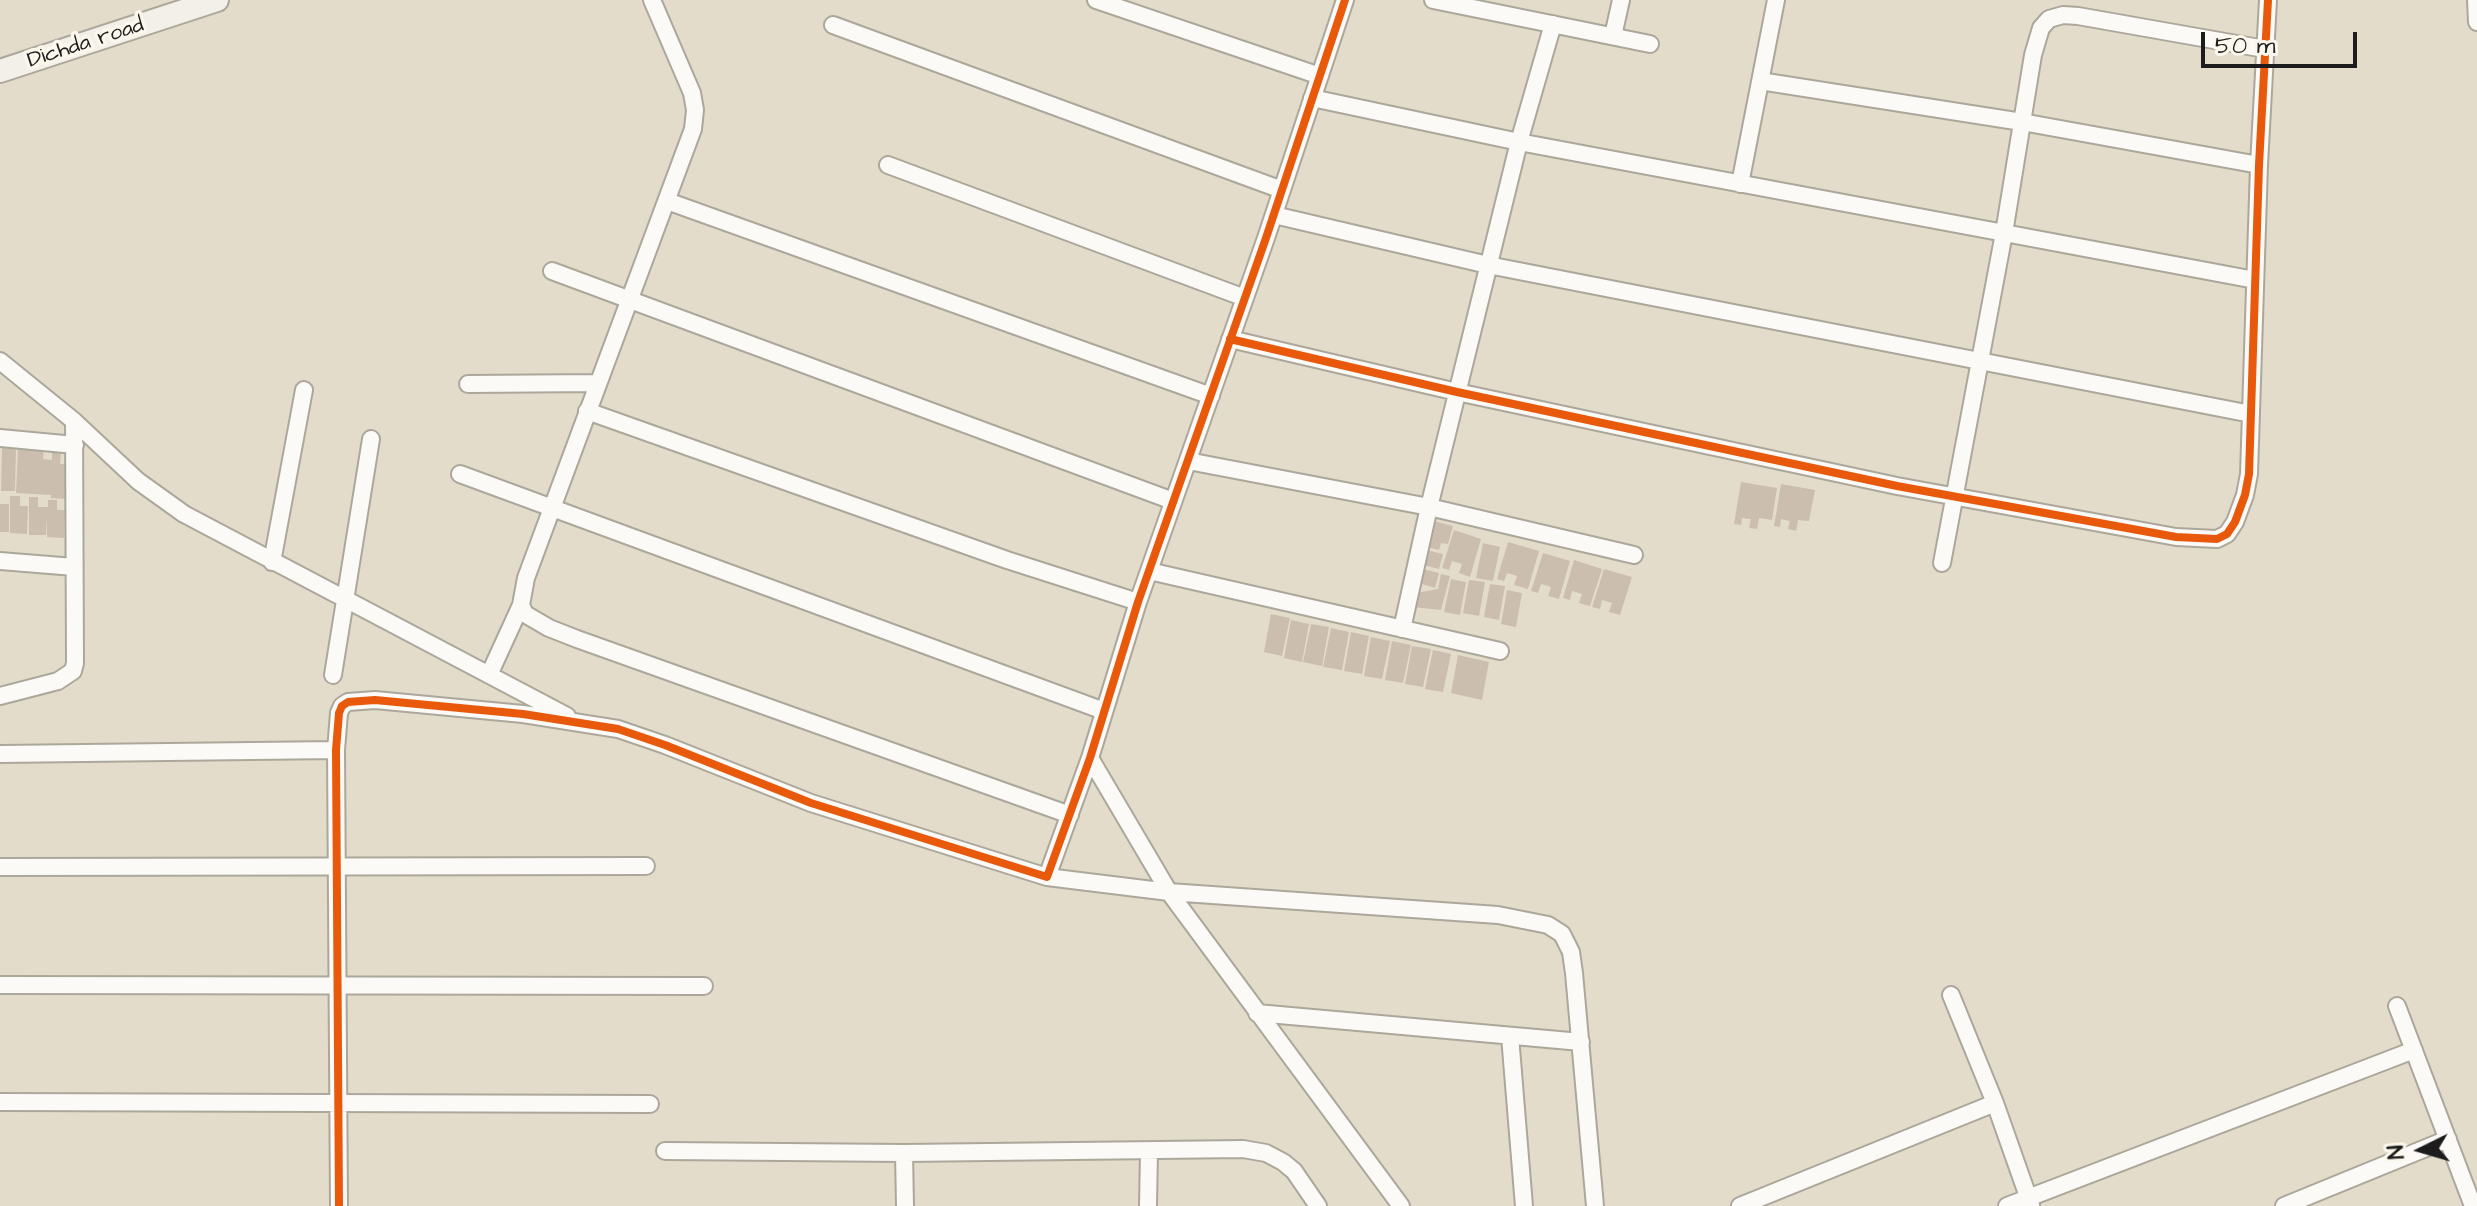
<!DOCTYPE html>
<html>
<head>
<meta charset="utf-8">
<style>
	body { margin:0 }
	#map { position:relative; width:2477px; height:1206px; overflow:hidden; background:#e4dcca; font-family:"Architects Daughter",sans-serif }
	canvas { display:block }
	.north { position:absolute; left:2381px; top:1110px; width:80px; height:80px; -webkit-text-stroke:6px #fbf7ec; paint-order:stroke; rotate:265deg; font-size:22px; font-weight:700; line-height:32px; text-align:center; color:#1c1c1c }
	.north::after { content:''; display:block; margin:auto; width:28px; height:36px; background:#1c1c1c; clip-path:polygon(50% 0,100% 100%,50% 72%,0 100%) }
	.scale { position:absolute; left:2201px; top:32px; width:156px; height:36px; box-sizing:border-box; border:4px solid #1c1c1c; border-top:0; padding-left:10px; font-size:24px; line-height:28px; white-space:nowrap; color:#1c1c1c; -webkit-text-stroke:6px #fbf7ec; paint-order:stroke }
</style>
</head>
<body>
<div id="map">
<canvas width="2477" height="1206"></canvas>
<div class="north">N</div>
<div class="scale">50 m</div>
</div>
<script>
const g = document.querySelector('canvas').getContext('2d');
g.lineJoin = 'round';
function fill(path, color) {
  g.fillStyle = color;
  g.fill(path, 'evenodd');
}
function poly(rows) {
  const path = new Path2D();
  for (const r of rows) {
    path.moveTo(r[0], r[1]);
    for (let i = 2; i < r.length; i += 2) path.lineTo(r[i], r[i + 1]);
  }
  return path;
}
function strokePath(path, color, width, dash) {
  g.strokeStyle = color;
  g.lineWidth = width;
  g.lineCap = dash ? 'butt' : 'round';
  g.setLineDash(dash || []);
  g.stroke(path);
}
function write(font, color, halo, rows, align = 'center') {
  g.font = font + ' "Architects Daughter",sans-serif';
  g.lineWidth = 7;
  g.setLineDash([]);
  g.textBaseline = 'middle';
  g.strokeStyle = halo;
  g.fillStyle = color;
  for (const [text, x, y, turn = 0] of rows) {
    g.save();
    g.translate(x, y);
    g.rotate((+turn || 0) * Math.PI / 180);
    g.textAlign = isNaN(turn) ? turn : align;
    if (halo) g.strokeText(text, 0, 0);
    g.fillText(text, 0, 0);
    g.restore();
  }
}
fill(poly([
	[18,447,44,448,43,459,52,460,52,452,61,453,60,464,68,464,67,499,51,498,51,495,16,493],
	[2,448,16,448,15,491,1,491],
	[1741,482,1777,488,1772,520,1759,518,1757,529,1749,528,1751,519,1742,518,1741,525,1734,524],
	[1781,484,1815,490,1809,521,1798,520,1796,531,1788,529,1790,521,1781,519,1780,527,1774,526],
	[10,496,20,496,20,506,28,506,27,534,10,533],
	[29,497,38,497,38,507,48,507,48,500,57,500,57,510,65,510,64,538,47,537,47,517,46,535,29,535],
	[0,504,9,504,9,532,0,532],
	[1430,520,1453,526,1448,544,1441,543,1439,550,1424,546],
	[1454,530,1481,539,1470,577,1459,573,1462,564,1452,561,1449,570,1442,568],
	[1508,542,1539,551,1528,589,1514,585,1517,576,1507,573,1504,581,1497,579],
	[1483,543,1500,547,1493,581,1476,578],
	[1426,550,1443,554,1439,569,1423,565],
	[1543,553,1570,561,1559,599,1548,596,1551,587,1541,584,1538,593,1531,591],
	[1574,560,1602,569,1590,606,1579,603,1582,594,1572,591,1570,600,1563,598],
	[1423,569,1439,573,1435,588,1419,583],
	[1604,569,1632,577,1620,615,1609,612,1612,603,1602,600,1600,609,1592,607],
	[1441,574,1450,576,1441,610,1413,607,1416,593,1438,589],
	[1451,579,1466,582,1460,615,1444,612],
	[1469,580,1485,582,1479,616,1463,613],
	[1490,584,1505,586,1499,620,1484,617],
	[1507,590,1522,593,1516,627,1501,624],
	[1271,614,1290,618,1282,656,1264,652],
	[1291,620,1309,624,1302,662,1284,658],
	[1311,624,1329,627,1322,666,1303,662],
	[1331,628,1349,632,1342,670,1323,667],
	[1351,632,1369,636,1362,674,1344,671],
	[1371,637,1390,641,1382,679,1364,676],
	[1392,641,1411,645,1403,683,1385,680],
	[1412,646,1431,649,1423,687,1405,684],
	[1433,650,1451,654,1443,692,1425,689],
	[1458,655,1489,662,1482,700,1451,693]
]), '#ccbeae');
const minor = poly([
	[652,0,692,93,695,110,693,129,526,578,521,605,525,614,549,628,577,639,1070,815],
	[1096,0,1320,76],
	[1433,0,1650,44],
	[2476,0,2477,22],
	[833,25,1282,190],
	[1613,36,1621,0],
	[1760,81,2022,122,2259,165],
	[1312,98,1519,142,2255,280],
	[888,165,1245,298],
	[1740,184,1776,0],
	[667,201,1211,396],
	[1274,215,1488,265,2251,414],
	[552,271,1173,501],
	[1230,339,1457,392,1897,486,2176,537,2217,539,2227,534,2235,522,2245,495,2249,474,2259,165,2268,0],
	[0,361,74,421,138,481,184,514,567,716],
	[468,384,597,383],
	[587,411,1007,560,1138,602],
	[0,438,75,445],
	[1188,461,1429,507,1634,555],
	[460,474,1104,711],
	[0,561,74,567],
	[272,562,304,390],
	[1942,563,2004,233,2033,55,2041,28,2049,19,2063,15,2078,16,2265,49],
	[1149,571,1500,651],
	[1402,629,1429,507,1519,142,1553,24],
	[333,675,371,439],
	[489,675,521,605],
	[0,696,58,681,73,671,75,663,74,421],
	[0,754,336,750],
	[1090,758,1169,892,1401,1206],
	[0,867,646,866],
	[1047,877,1169,892,1498,915,1548,925,1562,934,1571,952,1574,973,1595,1206],
	[0,985,704,986],
	[1951,995,1995,1103,2031,1205],
	[2397,1006,2473,1206],
	[1257,1013,1581,1042],
	[1510,1036,1524,1206],
	[0,1102,650,1104],
	[665,1151,904,1153,1243,1149,1266,1153,1283,1162,1294,1171,1318,1206],
	[904,1153,905,1206],
	[339,1206,336,750,339,713,342,706,348,702,375,700,523,714,618,729,665,745,811,803,1047,877,1090,758,1138,602,1266,238,1345,0],
	[1148,1206,1149,1152],
	[1740,1206,1995,1103],
	[2007,1206,2414,1050],
	[2284,1206,2448,1139]
]);
const secondary = poly([
	[0,71,217,0]
]);
strokePath(minor, '#aca79b', 20);
strokePath(secondary, '#aca79b', 26);
strokePath(minor, '#fbfaf7', 16);
strokePath(secondary, '#f3f0e9', 22);
strokePath(poly([
	[1230,339,1457,392,1897,486,2176,537,2217,539,2227,534,2235,522,2245,495,2249,474,2259,165,2268,0],
	[339,1206,336,750,339,713,342,706,348,702,375,700,523,714,618,729,665,745,811,803,1047,877,1090,758,1138,602,1266,238,1345,0]
]), '#e8590c', 8);
write('22px', '#1c1c1c', '#fbf7ec', [
	["Dichda road",86,44,-18]
]);
</script>
</body>
</html>
